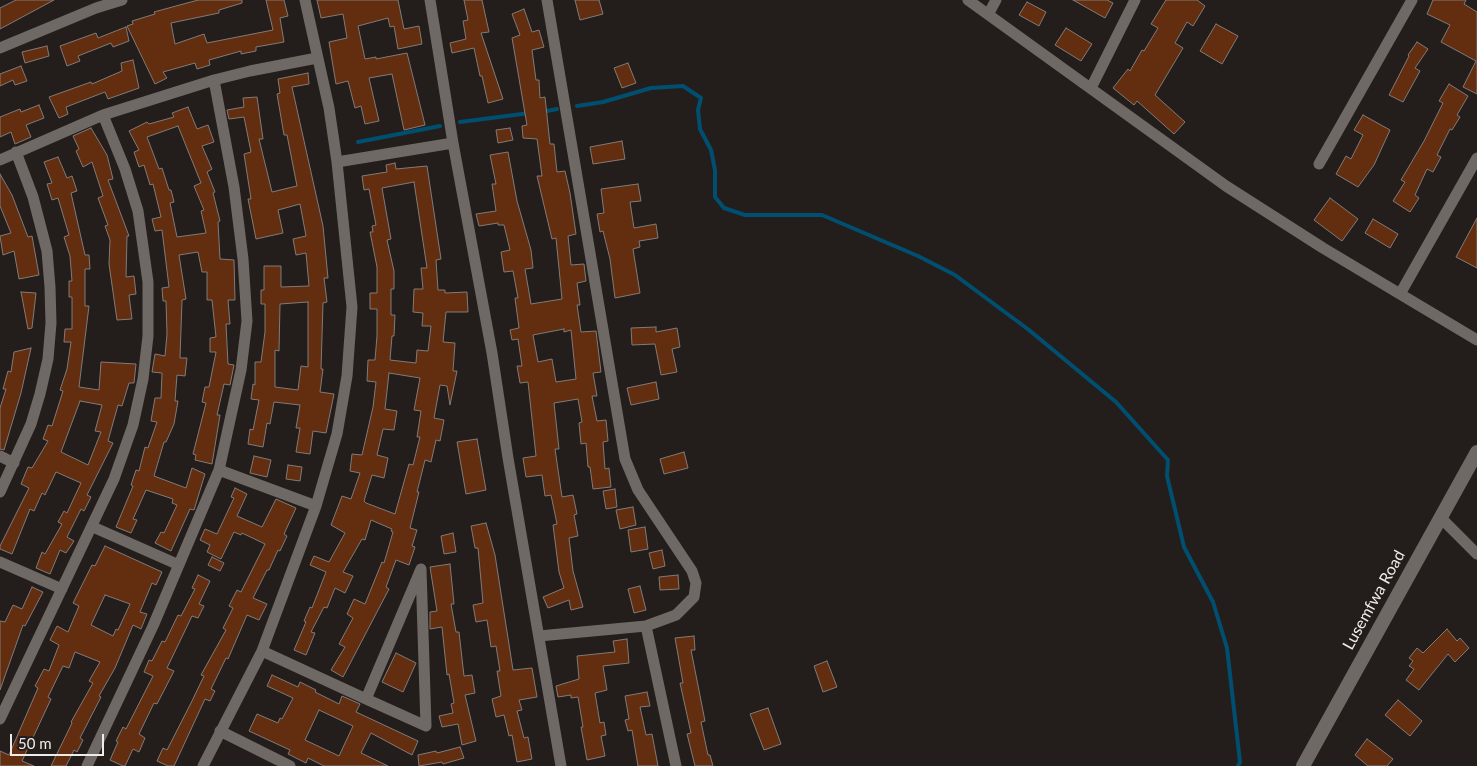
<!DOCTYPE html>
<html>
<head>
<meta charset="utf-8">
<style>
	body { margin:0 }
	#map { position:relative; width:1477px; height:766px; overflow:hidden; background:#231e1b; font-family:Lato,sans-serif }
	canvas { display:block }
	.scale { position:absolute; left:10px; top:734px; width:94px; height:22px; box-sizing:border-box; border:2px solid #eeebe9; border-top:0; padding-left:6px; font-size:15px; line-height:18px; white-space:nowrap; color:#eeebe9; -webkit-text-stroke:4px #231e1b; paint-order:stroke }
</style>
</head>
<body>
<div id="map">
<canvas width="1477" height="766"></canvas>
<div class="scale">50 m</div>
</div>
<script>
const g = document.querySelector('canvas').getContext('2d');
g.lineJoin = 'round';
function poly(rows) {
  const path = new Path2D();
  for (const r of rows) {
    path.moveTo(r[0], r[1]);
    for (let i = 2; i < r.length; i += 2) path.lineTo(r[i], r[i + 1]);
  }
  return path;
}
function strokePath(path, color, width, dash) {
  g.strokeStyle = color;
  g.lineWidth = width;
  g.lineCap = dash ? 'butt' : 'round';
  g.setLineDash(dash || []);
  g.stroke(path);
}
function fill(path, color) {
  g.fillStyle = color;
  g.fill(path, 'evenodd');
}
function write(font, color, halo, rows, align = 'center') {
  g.font = font + ' Lato,sans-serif';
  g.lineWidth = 5;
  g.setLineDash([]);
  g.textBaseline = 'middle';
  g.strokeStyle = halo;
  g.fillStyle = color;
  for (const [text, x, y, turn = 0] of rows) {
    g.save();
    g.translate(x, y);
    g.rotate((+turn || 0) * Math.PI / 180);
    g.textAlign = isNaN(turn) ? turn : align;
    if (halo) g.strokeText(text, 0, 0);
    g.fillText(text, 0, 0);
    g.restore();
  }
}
strokePath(poly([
	[577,106,603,102,651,88,683,86,701,98,698,110,700,129,711,150,715,170,715,197,724,208,745,215,822,215,918,256,955,275,1029,330,1116,402,1168,460,1167,476,1184,547,1213,602,1227,648,1240,762,1238,766],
	[542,112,557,109],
	[460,122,530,113],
	[358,142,440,126]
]), '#004f70', 4);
const building = poly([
	[16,0,54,0,0,29,0,8,16,0],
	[198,0,242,0,242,3,219,10,219,13,171,23,175,44,204,34,207,43,273,30,266,0,284,0,288,16,280,18,284,42,256,47,256,51,241,54,241,51,209,60,210,65,197,69,195,63,163,72,167,78,155,84,127,26,133,24,132,21,155,14,154,12,198,0],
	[317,0,398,0,404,29,419,26,422,44,398,49,394,26,390,27,388,18,358,26,365,59,376,57,376,59,407,53,425,125,404,130,392,74,369,78,379,121,365,124,361,106,355,108,348,81,336,84,329,42,347,38,343,14,321,18,317,0],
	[464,0,482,0,489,32,481,33,503,99,488,103,482,76,480,76,474,48,452,53,450,43,466,39,463,21,468,20,464,0],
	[575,0,599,0,603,14,580,20,575,0],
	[1073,0,1107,0,1113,3,1105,18,1073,0],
	[1166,0,1197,0,1205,6,1193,26,1187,22,1175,43,1183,48,1155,95,1185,122,1174,134,1137,101,1134,105,1113,88,1128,69,1130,71,1142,50,1144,51,1158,28,1151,24,1166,0],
	[1433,0,1466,0,1464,4,1477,12,1477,94,1463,87,1476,61,1441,42,1450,25,1427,14,1433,0],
	[1027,2,1046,12,1039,26,1019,15,1027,2],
	[524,9,532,32,539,30,544,47,532,50,536,80,539,80,540,98,545,97,550,144,554,144,557,172,565,171,570,193,576,234,568,236,571,265,584,264,586,281,577,283,580,305,577,305,581,332,596,331,601,372,593,373,597,396,592,396,597,421,606,420,608,441,603,442,605,469,609,468,611,487,593,489,590,467,588,467,586,443,581,444,579,423,582,422,578,399,554,403,559,449,555,449,562,497,573,495,577,514,574,515,578,536,569,538,573,571,583,607,571,610,569,600,548,608,543,597,564,588,559,572,553,525,557,524,551,495,545,496,542,475,526,477,523,458,536,456,528,382,520,383,517,366,522,366,518,339,512,340,510,330,519,328,515,298,518,298,513,271,504,272,501,252,510,250,504,225,498,225,498,223,479,226,476,214,496,211,492,184,496,184,490,155,508,152,517,201,531,250,533,268,525,269,531,304,562,299,556,238,552,239,537,176,542,176,537,139,523,138,522,126,527,125,512,38,520,35,512,14,524,9],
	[564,329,564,332,571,330,576,379,556,382,552,359,538,362,533,335,564,329],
	[1216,24,1238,36,1222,64,1200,51,1216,24],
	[126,27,129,41,113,47,111,43,78,56,80,61,67,66,60,46,96,33,98,38,126,27],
	[1066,28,1092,44,1081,61,1055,45,1066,28],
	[1417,42,1428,49,1415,68,1420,71,1403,102,1389,95,1409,56,1408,55,1417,42],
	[47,46,49,56,25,63,22,52,47,46],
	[133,60,139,88,108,99,105,92,66,107,68,114,59,118,49,97,91,82,92,84,122,71,121,63,133,60],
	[628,63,636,83,622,88,614,68,628,63],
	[21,66,27,81,15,85,13,80,0,86,0,74,21,66],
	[308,73,309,84,292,87,323,226,328,278,324,278,327,302,323,303,321,369,323,369,320,392,334,394,326,433,313,431,310,454,296,452,300,428,296,428,300,405,274,402,270,424,267,423,263,447,248,444,250,429,253,430,259,400,251,399,253,384,255,385,255,362,261,362,265,332,265,304,261,304,261,290,264,290,264,266,281,266,281,287,309,286,306,253,296,255,293,239,306,236,300,204,278,210,283,233,256,239,248,199,251,199,244,154,251,152,244,117,229,119,227,110,244,107,243,98,257,97,263,139,259,139,272,192,297,186,287,135,284,135,277,94,280,93,278,79,308,73],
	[308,302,308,367,301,366,298,390,275,387,275,350,279,351,280,304,308,302],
	[1449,84,1468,96,1457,115,1460,117,1452,130,1450,129,1437,155,1441,157,1433,172,1427,169,1415,195,1419,198,1410,212,1393,201,1405,182,1401,180,1424,141,1443,103,1439,101,1449,84],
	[39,105,44,118,26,125,31,137,15,144,11,132,0,137,0,117,20,109,21,112,39,105],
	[188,107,197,129,208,125,214,142,202,146,212,169,207,172,215,192,213,193,220,221,218,222,220,259,234,260,235,300,228,300,230,324,226,324,228,364,234,365,230,385,224,384,217,415,220,415,212,464,195,460,196,455,193,454,206,403,202,402,205,387,209,387,216,352,210,352,210,338,216,337,212,300,207,300,207,272,202,272,198,252,179,255,186,299,182,300,180,358,187,358,185,376,177,375,175,401,178,401,174,424,166,442,164,442,154,476,186,488,192,468,205,474,194,510,190,509,171,551,155,543,161,532,164,533,177,505,172,503,173,499,146,490,133,519,137,520,131,533,116,527,133,486,131,485,136,470,139,471,145,447,148,448,157,422,151,421,155,398,161,398,162,373,152,372,155,354,165,356,167,334,166,301,163,301,162,288,169,287,162,230,155,231,152,219,161,217,153,184,150,185,144,165,139,167,134,152,139,150,129,131,147,122,149,124,174,117,172,113,188,107],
	[178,126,201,183,194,186,204,210,201,211,206,233,177,237,170,203,174,202,171,190,169,190,162,168,159,169,147,137,178,126],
	[1363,115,1390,130,1374,165,1358,187,1336,174,1346,156,1351,159,1363,135,1354,130,1363,115],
	[91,128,107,155,113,179,108,180,129,236,127,236,126,277,134,276,136,294,129,295,132,319,117,320,109,264,110,240,105,226,108,225,98,198,103,196,92,162,83,167,76,151,79,149,73,136,91,128],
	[510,128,513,140,498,143,496,130,510,128],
	[622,141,625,159,593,164,590,147,622,141],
	[58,157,67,178,72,176,77,191,71,193,85,255,89,255,90,269,85,269,85,306,89,306,79,387,99,390,101,362,136,364,134,383,129,383,122,406,118,405,108,441,113,443,87,495,91,497,84,511,81,509,67,537,74,541,66,553,60,550,50,574,36,568,42,552,45,554,62,524,58,522,64,511,67,513,81,483,56,472,45,495,42,493,34,511,30,509,12,554,0,549,0,546,29,488,21,484,28,467,32,468,48,441,43,439,48,425,52,426,63,391,60,390,67,369,71,342,64,342,65,329,72,329,72,297,69,297,69,281,72,281,70,256,64,237,69,235,58,198,52,200,47,184,52,183,44,162,58,157],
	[80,401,102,405,95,431,101,432,88,465,61,452,80,401],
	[395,163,396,169,427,166,441,259,436,260,438,290,445,290,445,293,467,292,468,312,446,312,443,342,455,343,453,371,457,371,450,405,447,386,440,385,434,418,444,420,440,441,436,440,431,462,425,460,417,492,419,492,410,528,417,530,412,546,415,547,409,565,396,560,386,587,389,589,343,677,331,670,345,647,339,644,353,618,347,614,354,599,365,604,382,562,384,563,393,532,391,531,392,529,371,520,365,540,362,539,343,572,353,576,345,593,335,588,327,608,324,607,311,632,315,633,306,655,294,650,306,622,304,621,310,607,312,608,326,572,310,565,314,556,329,562,345,533,331,525,342,496,351,499,360,473,350,471,352,454,362,455,373,407,376,382,367,381,368,360,375,360,377,336,377,309,370,309,370,293,377,293,377,267,370,232,373,232,372,226,376,225,369,189,364,190,362,176,387,172,386,165,395,163],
	[414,182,427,268,421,268,423,289,414,289,413,312,423,313,422,326,431,326,428,351,417,350,416,363,390,360,392,336,394,336,395,315,391,315,391,289,394,289,394,271,387,240,391,239,382,188,414,182],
	[389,373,420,378,414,410,421,411,417,437,420,437,413,465,409,464,395,514,366,503,364,501,372,475,384,478,388,458,377,455,383,429,394,430,397,411,385,409,389,373],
	[0,174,12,195,28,237,32,236,39,275,19,279,14,251,3,255,0,236,11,233,0,206,0,174],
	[638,184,641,201,630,202,634,228,656,224,658,238,639,241,640,247,633,249,640,293,615,298,610,259,603,231,600,232,597,214,604,213,601,189,638,184],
	[1330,198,1358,219,1342,241,1314,220,1330,198],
	[1477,218,1477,268,1456,257,1477,218],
	[1373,219,1398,234,1390,248,1365,233,1373,219],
	[21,292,36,293,32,328,28,329,21,292],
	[656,327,656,332,677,328,680,347,672,349,677,372,661,375,655,344,632,345,631,328,656,327],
	[31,348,21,393,4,450,0,449,0,408,6,389,3,389,8,371,11,372,14,352,31,348],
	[656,382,659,399,631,405,627,388,656,382],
	[477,439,486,490,466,494,457,442,477,439],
	[684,452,688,468,664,474,660,459,684,452],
	[254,456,271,460,267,477,250,473,254,456],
	[288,465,302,467,300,481,286,479,288,465],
	[235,488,247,494,237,516,262,527,276,499,296,508,284,534,287,536,280,551,278,550,269,570,267,570,253,598,267,604,259,620,247,615,228,659,226,658,211,689,215,691,210,701,205,699,174,766,168,766,157,761,163,748,167,750,191,703,204,676,201,675,226,630,223,628,233,608,229,606,237,590,241,592,265,544,242,533,241,535,234,532,221,559,207,552,210,545,200,540,205,529,217,534,234,498,231,497,235,488],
	[615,489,617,507,606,509,603,491,615,489],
	[633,507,636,525,620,529,616,510,633,507],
	[486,523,495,555,513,670,532,668,537,697,519,700,522,710,517,711,524,738,528,737,532,759,517,762,512,735,509,736,504,715,496,717,492,699,501,696,497,671,500,671,496,646,491,647,487,620,476,622,473,605,483,603,478,548,475,548,471,526,486,523],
	[645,527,648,549,631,552,628,530,645,527],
	[453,533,456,552,444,554,441,536,453,533],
	[105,546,162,572,156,585,152,583,140,612,147,614,141,629,133,625,115,668,99,696,101,697,80,738,83,740,77,752,74,750,66,766,51,766,72,723,71,722,93,683,89,681,100,662,75,652,69,668,63,666,48,697,51,699,22,761,34,766,0,766,0,751,9,755,38,688,35,686,44,669,49,671,59,645,50,640,57,626,68,632,79,606,73,603,92,565,95,566,105,546],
	[105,595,130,604,118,630,116,629,113,636,91,625,105,595],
	[662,550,665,566,653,569,649,553,662,550],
	[212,557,224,563,220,571,208,565,212,557],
	[450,564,454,604,451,604,456,632,459,632,464,676,472,675,475,693,465,695,476,741,462,745,458,724,442,727,439,716,453,713,451,704,454,703,449,674,447,675,442,627,430,629,430,612,437,611,430,567,450,564],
	[198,575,210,581,199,604,204,606,198,618,192,616,167,668,174,671,157,704,154,703,139,734,145,738,139,752,133,749,125,766,123,766,110,760,118,742,116,741,123,727,126,729,153,676,144,672,149,660,152,661,162,641,165,642,178,615,181,616,195,589,192,588,198,575],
	[678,575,679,589,660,590,659,577,678,575],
	[640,586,646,610,634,613,628,589,640,586],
	[32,587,43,592,25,626,23,625,0,690,0,621,5,622,13,605,22,609,32,587],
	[1447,629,1457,641,1460,638,1469,648,1455,662,1448,654,1419,690,1406,680,1414,669,1409,666,1413,661,1409,658,1417,648,1423,653,1447,629],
	[694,636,695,650,691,650,705,721,701,722,708,755,710,755,713,766,695,766,687,734,691,733,680,683,683,683,675,638,694,636],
	[627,639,629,663,603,666,607,690,595,693,600,723,604,722,606,735,601,736,605,756,587,760,581,727,583,727,578,697,571,698,571,695,558,697,556,686,579,679,577,656,615,652,613,641,627,639],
	[396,653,416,663,403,692,382,682,396,653],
	[827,661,837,687,823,692,814,666,827,661],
	[272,675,298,687,300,682,316,690,315,692,339,704,342,696,360,704,356,712,418,741,412,755,371,733,361,753,388,766,324,766,308,758,306,763,288,754,290,750,249,731,257,714,278,723,280,718,282,719,293,698,267,686,272,675],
	[319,710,353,726,339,756,305,740,319,710],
	[647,692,650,706,640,707,646,735,652,734,658,766,638,766,632,730,628,731,625,720,629,719,625,696,647,692],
	[1398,700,1422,721,1410,736,1385,715,1398,700],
	[768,708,781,744,764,750,750,714,768,708],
	[1367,739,1393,759,1387,766,1368,766,1355,755,1367,739],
	[460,747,464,758,443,764,442,762,419,766,418,755,436,751,437,753,460,747]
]);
fill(building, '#632e10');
strokePath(building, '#817b78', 1);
strokePath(poly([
	[430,0,453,143,492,353,508,458,561,766],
	[968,0,1226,186,1323,248,1477,340],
	[989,13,996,0],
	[0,48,96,8,122,0],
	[1091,88,1135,0],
	[0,160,103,115,214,80,250,71,317,58],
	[337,162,453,143],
	[1319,164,1412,0],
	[1400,294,1477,158],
	[0,456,14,463],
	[219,470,316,506],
	[0,492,31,424,40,394,48,359,51,323,50,287,47,251,33,197,16,152],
	[1440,517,1477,554],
	[93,527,179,565],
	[0,562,62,589],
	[646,626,676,766],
	[539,636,646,626,676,615,694,597,696,583,692,571,638,490,625,459,547,0],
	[262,651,366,699,426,726,421,569,366,699],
	[0,719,114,479,133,425,143,379,148,336,148,282,138,211,125,169,103,115],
	[220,731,290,766],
	[87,766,153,626,219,470,241,370,247,321,243,259,234,187,214,80],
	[203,766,262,651,316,506,337,434,347,376,352,307,337,162,329,108,305,0]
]), '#6f6966', 11);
strokePath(poly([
	[1303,766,1477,452]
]), '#6f6966', 14);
write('16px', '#eeebe9', '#231e1b', [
	["Lusemfwa Road",1374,600,-61]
]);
</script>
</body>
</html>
